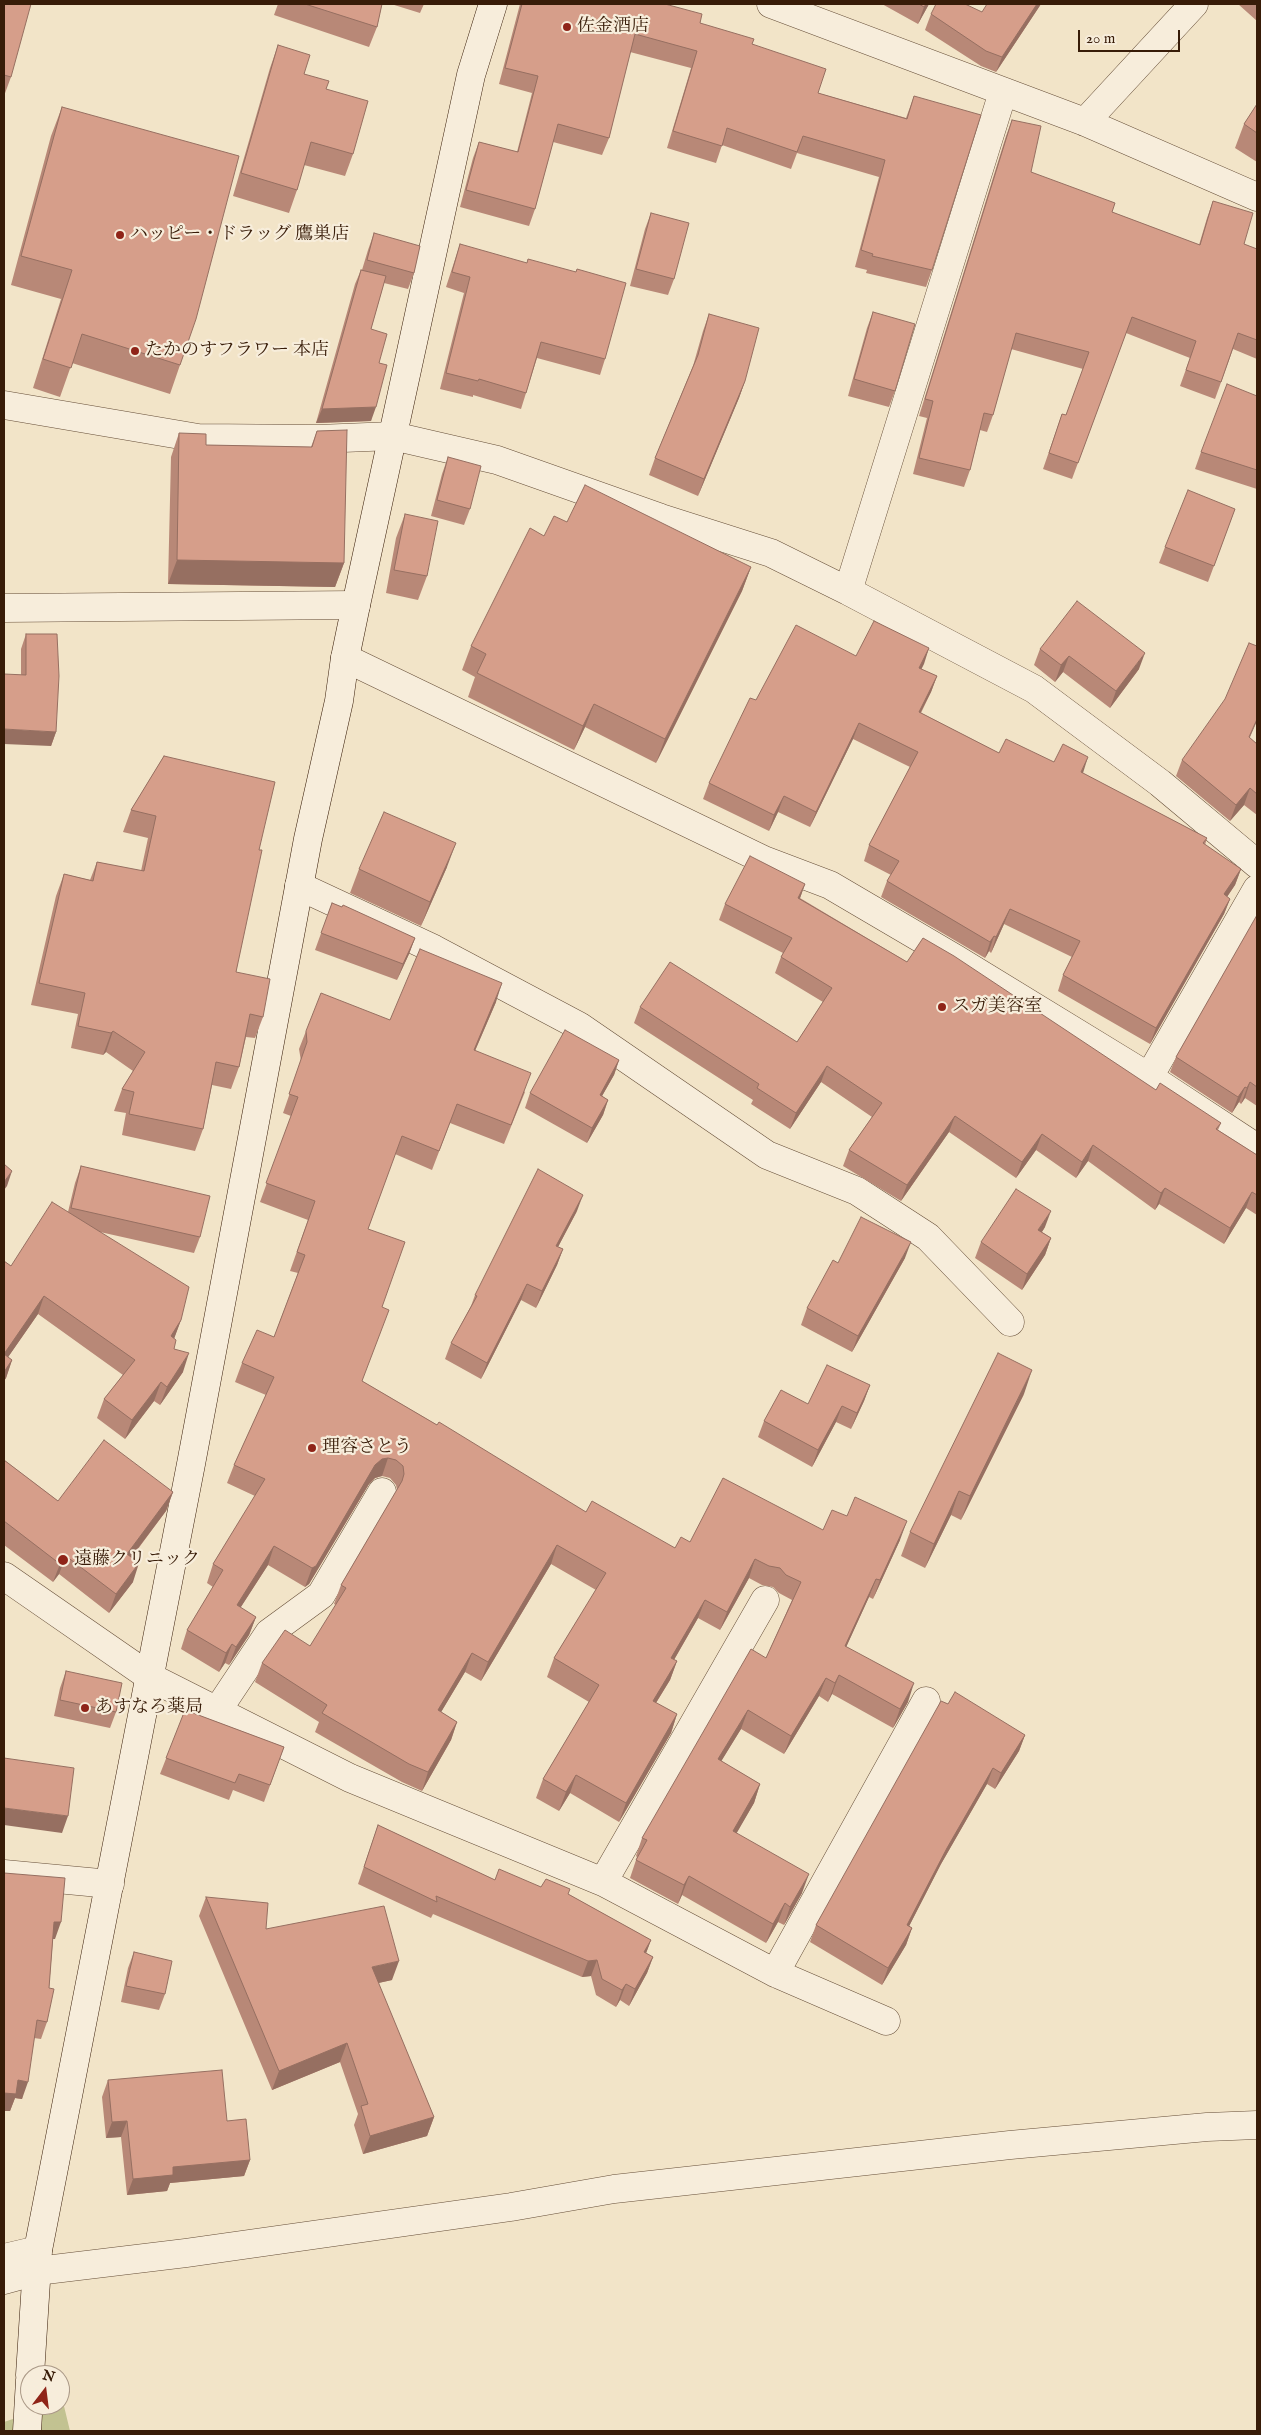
<!DOCTYPE html>
<html>
<head>
<meta charset="utf-8">
<style>
	body { margin:0 }
	#map { position:relative; width:1261px; height:2435px; overflow:hidden; background:#f2e4c8; font-family:"IM FELL English",serif }
	canvas { display:block }
	.frame { position:absolute; inset:0; border:5px solid #381c08; pointer-events:none }
	.north { position:absolute; left:20px; top:2365px; width:50px; height:50px; box-sizing:border-box; background:#f7eddb; border:1px solid #ab9987; border-radius:50%; rotate:15deg; font-size:14px; font-weight:700; line-height:20px; text-align:center; color:#381c08 }
	.north::after { content:''; display:block; margin:auto; width:18px; height:22px; background:#8f2418; clip-path:polygon(50% 0,100% 100%,50% 72%,0 100%) }
	.scale { position:absolute; left:1078px; top:30px; width:102px; height:22px; box-sizing:border-box; border:2px solid #381c08; border-top:0; padding-left:6px; font-size:15px; line-height:18px; white-space:nowrap; color:#381c08; -webkit-text-stroke:4px #f7eddb; paint-order:stroke }
</style>
</head>
<body>
<div id="map">
<canvas width="1261" height="2435"></canvas>
<div class="frame"></div>
<div class="north">N</div>
<div class="scale">20 m</div>
</div>
<script>
const g = document.querySelector('canvas').getContext('2d');
g.lineJoin = 'round';
function fill(path, color) {
  g.fillStyle = color;
  g.fill(path, 'evenodd');
}
function poly(rows) {
  const path = new Path2D();
  for (const r of rows) {
    path.moveTo(r[0], r[1]);
    for (let i = 2; i < r.length; i += 2) path.lineTo(r[i], r[i + 1]);
  }
  return path;
}
function strokePath(path, color, width, dash) {
  g.strokeStyle = color;
  g.lineWidth = width;
  g.lineCap = dash ? 'butt' : 'round';
  g.setLineDash(dash || []);
  g.stroke(path);
}
function write(font, color, halo, rows, align = 'center') {
  g.font = font + ' "IM FELL English","Noto Serif JP",serif';
  g.lineWidth = 4.5;
  g.setLineDash([]);
  g.textBaseline = 'middle';
  g.strokeStyle = halo;
  g.fillStyle = color;
  for (const [text, x, y, turn = 0] of rows) {
    g.save();
    g.translate(x, y);
    g.rotate((+turn || 0) * Math.PI / 180);
    g.textAlign = isNaN(turn) ? turn : align;
    if (halo) g.strokeText(text, 0, 0);
    g.fillText(text, 0, 0);
    g.restore();
  }
}
fill(poly([
	[63,2402,70,2431,4,2431,4,2422,54,2405,60,2405]
]), '#c2c291');
const street = poly([
	[771,4,1085,122,1257,197],
	[1085,122,1194,4],
	[4,405,198,438,318,439,393,436,497,460,661,518,771,553,848,591,1034,689,1160,783,1257,864],
	[848,591,1003,92],
	[4,608,356,605],
	[345,658,764,860,830,885,956,959,1149,1077,1257,1148],
	[299,886,434,949,579,1026,767,1155,857,1191,928,1237,1010,1322],
	[1149,1077,1257,889],
	[4,1576,150,1677,350,1778,603,1882,775,1973,886,2021],
	[217,1711,269,1633,321,1595,382,1492],
	[4,1874,110,1884],
	[603,1882,765,1600],
	[775,1973,926,1701],
	[4,2258,38,2250],
	[4,2280,37,2271,186,2253,511,2207,614,2189,1010,2145,1207,2127,1257,2125]
]);
const secondary = poly([
	[30,2375,38,2250,191,1464,308,839,339,701,345,658,356,605,471,75,493,4],
	[27,2431,30,2380]
]);
strokePath(street, '#664e38', 29);
strokePath(secondary, '#381c08', 29);
strokePath(street, '#f7eddb', 28);
strokePath(secondary, '#f7eddb', 28);
fill(poly([
	[4,4,11,77,4,96],
	[278,4,382,4,377,27,369,47,274,15],
	[391,4,424,4,420,13],
	[520,4,665,4,700,23,752,44,818,93,906,118,914,96,932,270,926,287,866,273,867,270,855,267,879,177,797,153,791,169,722,145,716,163,667,148,691,68,630,52,609,138,602,155,553,142,535,209,529,226,460,207,473,158,479,142,517,152,532,93,499,84],
	[882,4,929,4,918,24],
	[1041,4,996,72,981,66,925,30,931,14,982,12],
	[1238,4,1257,4,1257,21],
	[278,45,304,74,326,89,353,154,345,176,304,165,297,190,289,213,233,196,270,68],
	[1257,104,1257,162,1235,148,1244,124],
	[62,107,180,365,170,394,72,363,60,397,33,388,61,299,11,285,51,136],
	[1012,120,1031,172,1112,212,1199,245,1207,218,1213,201,1244,244,1257,249,1257,359,1233,349,1215,399,1180,386,1190,358,1126,333,1072,479,1043,469,1062,414,1066,415,1083,369,1011,349,993,415,987,432,980,430,970,470,964,487,913,474,927,418,919,416,1006,136],
	[651,213,674,279,668,295,630,286,645,229],
	[374,233,414,273,408,289,384,283,371,329,379,363,371,421,316,423,355,284,361,270,362,270,368,250],
	[460,244,605,359,600,375,537,358,526,393,521,409,473,395,473,397,440,389,464,293,446,287],
	[873,312,895,391,889,407,848,396,867,328],
	[709,314,745,381,739,398,698,496,649,475,655,458,693,366,703,331],
	[1257,396,1257,489,1195,469,1201,452],
	[317,431,344,563,335,587,168,584,171,457,179,433,206,445,311,447],
	[448,457,470,509,464,525,431,516,442,474],
	[1235,509,1208,582,1159,563,1165,547],
	[405,514,427,576,418,600,386,593,396,538],
	[567,522,751,567,742,591,656,763,585,727,574,750,468,697,475,677,462,670,471,646,544,536],
	[26,634,56,732,51,746,21,674,21,649],
	[929,648,921,669,937,676,931,692,921,713,999,753,1054,762,1082,773,1207,838,1205,845,1241,869,1235,885,1227,897,1230,899,1224,914,1150,1044,1058,991,1063,975,1072,957,1004,924,991,953,989,951,985,958,881,897,887,881,891,875,864,861,869,845,910,767,853,739,810,827,778,812,769,831,703,799,709,783,756,700,856,656],
	[1040,649,1139,669,1110,708,1063,672,1055,682,1034,665],
	[1250,738,1257,744,1257,815,1244,805,1230,821,1176,776,1182,760],
	[164,756,259,850,236,972,263,1017,255,1038,246,1037,239,1067,231,1089,212,1085,203,1129,195,1151,122,1135,126,1113,114,1111,122,1089,133,1071,106,1052,103,1055,71,1048,78,1014,31,1005,56,896,64,874,90,880,97,862,141,871,148,838,123,832,131,810],
	[447,867,421,926,350,893,359,869],
	[805,884,800,898,907,962,1156,1090,1221,1123,1218,1130,1257,1155,1257,1215,1246,1208,1224,1244,1159,1204,1155,1210,1088,1161,1076,1178,1036,1150,1016,1178,949,1132,901,1201,843,1166,849,1150,872,1117,821,1082,790,1129,751,1104,753,1100,634,1023,640,1007,797,1042,823,1002,775,973,781,957,783,953,719,920,725,904],
	[332,903,415,938,409,954,397,980,315,950],
	[1257,916,1257,1106,1245,1098,1241,1104,1239,1102,1232,1113,1170,1072,1176,1057],
	[496,1002,475,1051,525,1092,504,1144,450,1123,432,1170,395,1154,368,1229,382,1307,362,1381,586,1512,675,1548,690,1542,823,1530,847,1516,900,1540,873,1599,869,1597,846,1647,908,1702,893,1728,832,1694,828,1702,819,1696,784,1754,741,1729,721,1761,760,1784,754,1803,736,1833,802,1893,784,1925,778,1922,766,1943,682,1895,678,1904,630,1878,637,1857,636,1856,642,1838,766,1658,792,1600,779,1593,773,1587,762,1585,749,1578,720,1630,698,1618,674,1660,677,1661,670,1680,656,1703,677,1714,671,1733,619,1822,570,1793,559,1811,536,1798,543,1779,589,1702,547,1677,554,1658,596,1590,551,1564,481,1681,465,1672,441,1712,457,1722,451,1740,422,1791,402,1782,315,1732,319,1722,255,1682,262,1663,310,1646,336,1605,334,1604,341,1585,397,1490,396,1485,390,1478,382,1476,375,1478,369,1484,309,1584,305,1587,268,1565,240,1608,256,1617,249,1635,229,1665,225,1663,219,1672,181,1649,187,1630,213,1587,207,1583,213,1564,255,1496,227,1483,234,1465,266,1395,235,1382,242,1363,274,1337,298,1273,290,1271,308,1220,260,1202,291,1116,283,1113,301,1061,299,1049,306,1031,390,1020],
	[619,1060,614,1075,602,1096,608,1100,603,1115,587,1143,525,1108,530,1093],
	[81,1166,200,1237,194,1253,100,1232,181,1320,174,1338,174,1349,183,1372,160,1405,154,1401,125,1439,97,1418,104,1399,123,1375,38,1314,8,1357,12,1360,6,1378,4,1381,4,1261,11,1266,68,1212,75,1183],
	[577,1211,558,1247,563,1249,557,1265,536,1308,521,1300,481,1379,445,1359,451,1343,471,1306,475,1295],
	[1045,1227,1042,1232,1051,1238,1045,1255,1022,1290,975,1258,981,1242],
	[905,1258,852,1352,801,1325,807,1308,838,1263],
	[870,1385,864,1401,851,1429,836,1422,812,1467,758,1437,764,1421,808,1404],
	[1024,1394,961,1520,951,1515,925,1568,901,1556,910,1532],
	[4,1460,58,1501,173,1492,166,1511,132,1557,133,1582,109,1613,59,1574,53,1582,4,1545],
	[66,1671,116,1712,110,1728,54,1716,60,1688],
	[948,1704,1025,1735,1019,1751,995,1789,987,1784,941,1864,909,1926,912,1928,906,1945,882,1985,810,1942,816,1925],
	[185,1710,284,1747,264,1802,233,1790,229,1800,160,1774],
	[378,1825,495,1880,541,1887,568,1894,651,1940,646,1953,653,1957,647,1973,629,2006,620,2000,616,2007,596,1995,591,1976,582,1977,433,1914,431,1918,358,1884],
	[4,1873,55,1939,53,1939,49,1988,47,2022,41,2039,34,2038,22,2099,15,2098,10,2111],
	[206,1897,266,1929,392,1980,378,1983,434,2117,427,2136,363,2154,354,2125,358,2114,340,2062,272,2090,199,1916],
	[134,1952,165,1994,159,2010,121,2002,128,1968],
	[108,2080,227,2121,250,2160,244,2176,170,2183,167,2191,127,2195,121,2137,106,2138,102,2097]
]), '#b88877');
fill(poly([
	[926,4,929,4,918,24,924,7],
	[1037,4,1041,4,996,72,1002,57],
	[745,381,739,398,698,496,704,479],
	[376,407,371,421,316,423,322,409],
	[177,560,344,563,335,587,168,584],
	[751,567,742,591,656,763,665,739],
	[929,648,924,664,914,684,919,668],
	[1145,653,1139,669,1110,708,1116,691],
	[1069,656,1063,672,1055,682,1061,665],
	[937,676,931,692,913,727,919,712],
	[594,704,585,727,574,750,583,726],
	[1257,719,1257,721,1243,753,1249,737],
	[859,723,853,739,810,827,816,812],
	[4,729,56,732,51,746,4,744],
	[1088,757,1083,773,1075,788,1081,772],
	[1250,788,1244,805,1230,821,1236,805],
	[784,796,778,812,769,831,774,815],
	[456,843,447,867,421,926,430,902],
	[1241,869,1235,885,1218,910,1224,894],
	[805,884,799,901,798,898],
	[1230,899,1224,914,1150,1044,1156,1028],
	[1010,909,1004,924,991,953,996,937],
	[994,936,989,951,985,958,990,942],
	[415,938,409,954,397,980,403,964],
	[502,983,496,1002,467,1069,474,1050],
	[113,1031,106,1052,103,1055,111,1033],
	[619,1060,614,1075,594,1110,600,1095],
	[827,1066,821,1082,790,1129,796,1113],
	[1250,1082,1245,1098,1241,1104,1247,1088],
	[1245,1087,1239,1102,1232,1113,1238,1097],
	[608,1100,603,1115,587,1143,592,1128],
	[955,1116,949,1132,901,1201,907,1185],
	[1042,1134,1036,1150,1016,1178,1022,1162],
	[1093,1145,1088,1161,1076,1178,1082,1162],
	[12,1171,7,1186,4,1190,4,1182],
	[1165,1188,1159,1204,1155,1210,1161,1193],
	[1252,1192,1246,1208,1224,1244,1230,1228],
	[583,1195,577,1211,550,1262,556,1246],
	[1051,1211,1045,1227,1032,1247,1038,1230],
	[1051,1238,1045,1255,1022,1290,1027,1274],
	[911,1242,905,1258,852,1352,858,1336],
	[563,1249,557,1265,536,1308,542,1291],
	[527,1284,521,1300,481,1379,487,1363],
	[44,1296,38,1314,4,1363,4,1354],
	[181,1320,174,1339,171,1336],
	[189,1353,183,1372,160,1405,167,1387],
	[12,1360,6,1378,4,1381,4,1372],
	[1032,1370,1024,1394,961,1520,970,1496],
	[161,1382,154,1401,125,1439,132,1420],
	[870,1385,864,1401,851,1429,857,1413],
	[842,1406,836,1422,812,1467,818,1450],
	[388,1458,382,1476,375,1478,369,1484,309,1584,305,1587,312,1568,375,1465,382,1459],
	[959,1491,951,1515,925,1568,934,1544],
	[173,1492,166,1511,120,1572,127,1554],
	[907,1521,900,1540,873,1599,880,1580],
	[557,1545,551,1564,481,1681,488,1662],
	[274,1546,268,1565,230,1624,237,1605],
	[66,1556,59,1574,53,1582,60,1564],
	[755,1559,749,1578,720,1630,727,1612],
	[139,1563,133,1582,109,1613,116,1594],
	[876,1579,869,1597,838,1665,845,1646],
	[705,1600,698,1618,664,1677,671,1658],
	[256,1617,249,1635,229,1665,236,1647],
	[232,1644,225,1663,219,1672,226,1653],
	[472,1653,465,1672,431,1729,438,1710],
	[677,1661,670,1680,646,1719,653,1701],
	[839,1675,832,1694,828,1702,835,1683],
	[826,1678,819,1696,784,1754,791,1736],
	[914,1683,908,1702,893,1728,900,1709],
	[748,1710,741,1729,711,1778,718,1759],
	[677,1714,671,1733,619,1822,626,1803],
	[457,1722,451,1740,422,1791,428,1772],
	[1025,1735,1019,1751,995,1789,1001,1773],
	[993,1768,987,1784,941,1864,901,1942,907,1925,947,1848],
	[576,1775,570,1793,559,1811,566,1792],
	[760,1784,754,1803,727,1850,733,1831],
	[4,1808,68,1816,62,1833,4,1825],
	[809,1874,802,1893,784,1925,790,1907],
	[689,1876,682,1895,678,1904,684,1885],
	[785,1903,778,1922,766,1943,773,1924],
	[54,1922,61,1922,55,1939,48,1939],
	[912,1928,906,1945,882,1985,888,1968],
	[651,1940,645,1956,644,1952],
	[653,1957,647,1973,629,2006,635,1989],
	[597,1960,591,1976,582,1977,588,1961],
	[399,1961,392,1980,365,1986,372,1967],
	[626,1984,620,2000,616,2007,622,1990],
	[347,2043,340,2062,272,2090,279,2071],
	[18,2080,28,2082,22,2099,15,2098,10,2111,4,2111,4,2093],
	[434,2117,427,2136,363,2154,370,2136],
	[127,2121,121,2137,106,2138,112,2122],
	[250,2160,244,2176,170,2183,167,2191,127,2195,133,2179,173,2167]
]), '#966f61');
const building = poly([
	[4,4,31,4,11,77,4,75,4,4],
	[305,4,382,4,377,27,305,4],
	[522,4,665,4,702,14,700,23,754,39,752,44,826,69,818,93,907,119,914,96,981,115,932,270,872,256,873,254,861,250,885,160,803,136,797,152,727,128,722,146,673,131,697,51,635,34,609,138,558,124,535,209,466,190,479,142,518,152,538,76,505,68,522,4],
	[919,4,926,4,924,7,919,4],
	[936,4,965,4,982,12,987,4,1037,4,1002,57,986,51,931,14,936,4],
	[278,45,310,55,304,74,329,81,326,89,368,101,353,154,311,142,297,190,241,173,278,45],
	[1257,104,1257,133,1244,124,1257,104],
	[62,107,239,156,196,319,180,365,82,334,71,368,43,359,72,270,21,256,62,107],
	[1012,120,1041,126,1031,172,1115,203,1112,212,1200,245,1213,201,1253,213,1244,244,1257,249,1257,340,1238,333,1221,382,1186,370,1196,341,1132,317,1078,463,1049,453,1062,414,1066,415,1089,352,1016,333,993,415,984,413,970,470,919,458,933,401,925,399,1012,120],
	[651,213,689,223,674,279,636,269,651,213],
	[374,233,420,246,414,273,367,260,374,233],
	[460,244,527,263,528,259,576,272,577,269,626,283,605,359,541,342,526,393,479,379,478,381,446,373,470,277,452,272,460,244],
	[361,270,386,276,371,329,387,334,379,363,387,365,376,407,322,409,361,270],
	[873,312,915,324,895,391,854,379,873,312],
	[709,314,759,328,745,381,704,479,655,458,698,355,709,314],
	[1227,384,1257,396,1257,470,1201,452,1227,384],
	[347,430,344,563,177,560,179,433,206,434,206,445,312,447,317,431,347,430],
	[448,457,481,466,470,509,437,500,448,457],
	[585,485,751,567,665,739,594,704,583,726,477,673,486,654,471,646,530,528,544,536,554,516,567,522,585,485],
	[1188,490,1235,509,1214,566,1165,547,1188,490],
	[405,514,438,521,427,576,394,570,405,514],
	[1077,601,1145,653,1116,691,1069,656,1061,665,1040,649,1077,601],
	[874,621,929,648,919,668,937,676,919,712,999,753,1006,739,1054,762,1063,744,1088,757,1081,772,1207,838,1203,843,1241,869,1224,894,1230,899,1156,1028,1063,975,1080,941,1010,909,996,937,994,936,990,942,887,881,899,861,869,845,918,752,859,723,816,812,784,796,774,815,709,783,750,698,756,700,796,625,856,656,874,621],
	[26,634,57,634,59,676,56,732,4,729,4,674,26,675,26,634],
	[1249,643,1257,646,1257,719,1249,737,1257,744,1257,794,1250,788,1236,805,1182,760,1225,699,1249,643],
	[164,756,275,782,259,850,262,850,236,972,270,979,263,1017,250,1014,239,1067,216,1062,203,1129,129,1114,134,1092,122,1089,145,1052,113,1031,111,1033,78,1026,85,993,39,983,64,874,93,881,97,862,144,871,156,816,131,810,164,756],
	[384,812,456,843,430,902,359,869,384,812],
	[750,856,805,884,798,898,907,962,923,938,954,956,1156,1090,1160,1083,1221,1123,1216,1129,1257,1155,1257,1195,1252,1192,1230,1228,1165,1188,1161,1193,1093,1145,1082,1162,1042,1134,1022,1162,955,1116,907,1185,849,1150,882,1103,827,1066,796,1113,757,1088,759,1084,640,1007,670,962,797,1042,832,988,781,957,792,938,725,904,750,856],
	[332,903,342,907,343,905,415,938,403,964,321,933,332,903],
	[1257,915,1257,1087,1250,1082,1247,1088,1245,1087,1238,1097,1176,1057,1257,915],
	[420,949,502,983,474,1050,531,1073,511,1125,457,1104,439,1151,402,1136,368,1229,405,1242,382,1307,389,1310,362,1381,437,1425,439,1422,586,1512,592,1501,675,1548,681,1537,690,1542,723,1478,823,1530,832,1510,847,1516,855,1497,907,1521,880,1580,876,1579,845,1646,914,1683,900,1709,839,1675,835,1683,826,1678,791,1736,748,1710,718,1759,760,1784,733,1831,809,1874,790,1907,785,1903,773,1924,689,1876,684,1885,636,1860,647,1840,642,1838,751,1649,766,1658,801,1582,786,1575,780,1568,769,1566,755,1559,727,1612,705,1600,671,1658,677,1661,653,1701,677,1714,626,1803,576,1775,566,1792,543,1779,599,1685,554,1658,606,1573,557,1545,488,1662,472,1653,438,1710,457,1722,428,1772,409,1764,322,1713,327,1705,262,1663,285,1630,310,1646,346,1588,341,1585,402,1481,404,1474,403,1466,396,1460,388,1458,382,1459,375,1465,316,1566,312,1568,274,1546,237,1605,256,1617,236,1647,232,1644,226,1653,187,1630,223,1570,213,1564,265,1479,234,1465,274,1377,242,1363,257,1330,274,1337,305,1255,297,1252,315,1201,266,1183,298,1097,289,1094,307,1042,306,1031,321,993,390,1020,420,949],
	[565,1030,619,1060,600,1095,608,1100,592,1128,530,1093,565,1030],
	[4,1164,12,1171,4,1182,4,1164],
	[81,1166,210,1196,200,1237,71,1208,81,1166],
	[538,1169,583,1195,556,1246,563,1249,542,1291,527,1284,487,1363,451,1343,477,1296,475,1295,538,1169],
	[1016,1189,1051,1211,1038,1230,1051,1238,1027,1274,981,1242,1016,1189],
	[52,1202,189,1287,181,1320,171,1336,176,1340,174,1349,189,1353,167,1387,161,1382,132,1420,104,1399,135,1360,44,1296,4,1354,4,1261,11,1266,52,1202],
	[861,1217,911,1242,858,1336,807,1308,833,1260,838,1263,861,1217],
	[998,1353,1032,1370,970,1496,959,1491,934,1544,910,1532,998,1353],
	[4,1354,12,1360,4,1372,4,1354],
	[827,1365,870,1385,857,1413,842,1406,818,1450,764,1421,781,1390,808,1404,827,1365],
	[104,1440,173,1492,127,1554,139,1563,116,1594,66,1556,60,1564,4,1521,4,1460,58,1501,104,1440],
	[66,1671,122,1683,116,1712,60,1700,66,1671],
	[955,1692,1025,1735,1001,1773,993,1768,947,1848,907,1925,912,1928,888,1968,816,1925,941,1701,948,1704,955,1692],
	[185,1710,284,1747,270,1785,239,1774,235,1783,166,1758,185,1710],
	[4,1758,74,1768,68,1816,4,1808,4,1758],
	[378,1825,495,1880,499,1869,541,1887,546,1879,570,1889,568,1894,651,1940,644,1952,653,1957,635,1989,626,1984,622,1990,602,1979,597,1960,588,1961,436,1896,437,1902,364,1867,378,1825],
	[4,1873,65,1878,61,1922,54,1922,49,1988,54,1989,47,2022,37,2020,28,2082,18,2080,16,2094,4,2093,4,1873],
	[206,1897,268,1903,266,1929,384,1906,399,1961,372,1967,434,2117,370,2136,361,2106,368,2104,347,2043,279,2071,206,1897],
	[134,1952,172,1961,165,1994,126,1986,134,1952],
	[222,2070,227,2121,246,2119,250,2160,173,2167,173,2175,133,2179,127,2121,112,2122,108,2080,222,2070]
]);
fill(building, '#d69e8a');
strokePath(building, '#966f61', 1);
for (const [x, y, r, color] of [
	[567,27,5,"#8f2418"],
	[120,235,5,"#8f2418"],
	[135,351,5,"#8f2418"],
	[942,1007,5,"#8f2418"],
	[312,1448,5,"#8f2418"],
	[63,1560,6,"#8f2418"],
	[85,1708,5,"#8f2418"]
]) {
  const dot = new Path2D();
  dot.arc(x, y, r, 0, 2 * Math.PI);
  g.fillStyle = color;
  g.fill(dot);
  strokePath(dot, '#f7eddb', 2);
}
write('18px', '#381c08', '#f7eddb', [
	["佐金酒店",577,27],
	["ハッピー・ドラッグ 鷹巣店",130,235],
	["たかのすフラワー 本店",145,351],
	["スガ美容室",952,1007],
	["理容さとう",322,1448],
	["遠藤クリニック",74,1560],
	["あすなろ薬局",95,1708]
], 'left');
</script>
</body>
</html>
